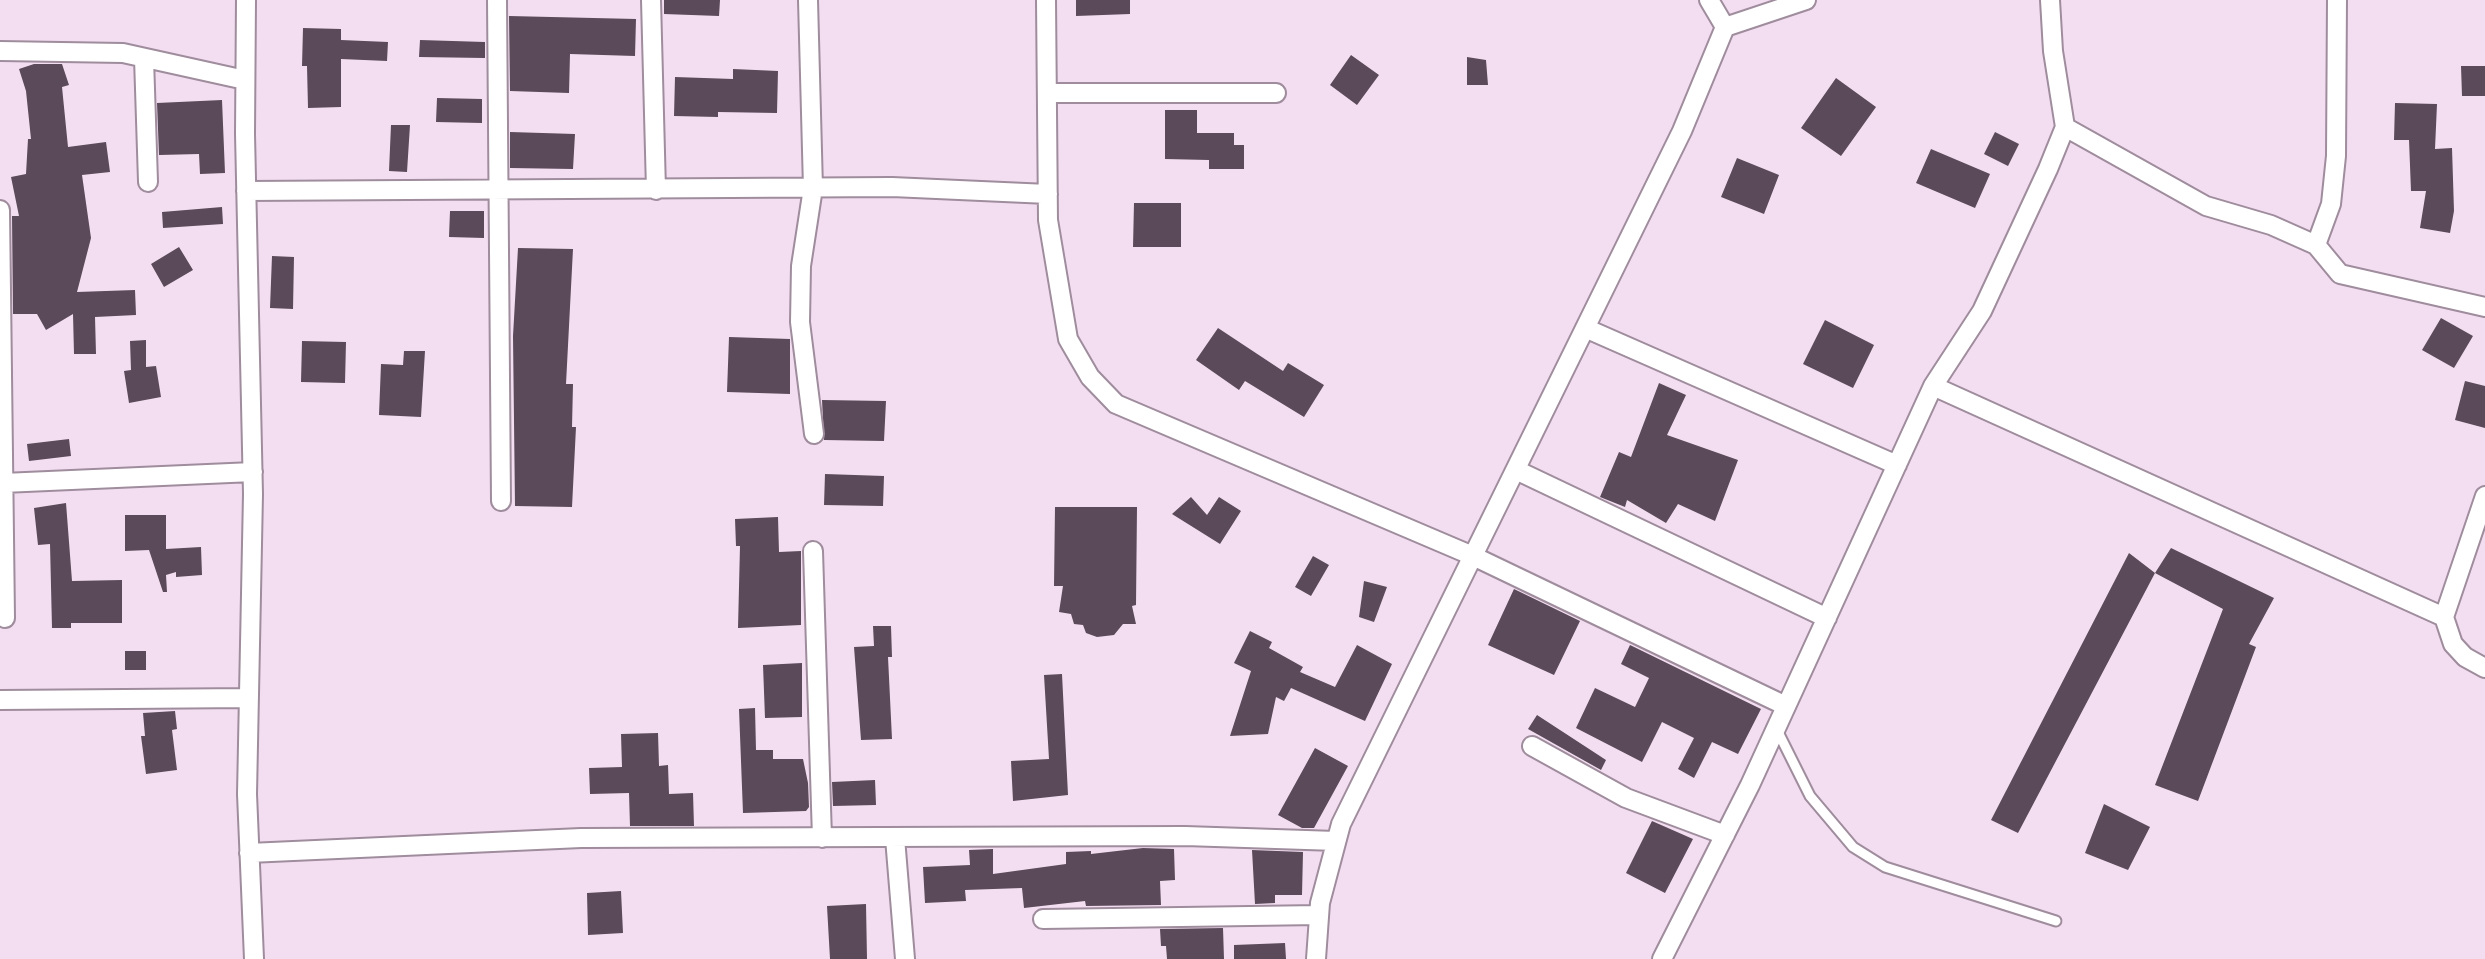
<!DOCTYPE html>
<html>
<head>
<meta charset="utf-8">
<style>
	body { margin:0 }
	canvas { display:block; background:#f2def0 }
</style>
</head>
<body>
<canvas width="2485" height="959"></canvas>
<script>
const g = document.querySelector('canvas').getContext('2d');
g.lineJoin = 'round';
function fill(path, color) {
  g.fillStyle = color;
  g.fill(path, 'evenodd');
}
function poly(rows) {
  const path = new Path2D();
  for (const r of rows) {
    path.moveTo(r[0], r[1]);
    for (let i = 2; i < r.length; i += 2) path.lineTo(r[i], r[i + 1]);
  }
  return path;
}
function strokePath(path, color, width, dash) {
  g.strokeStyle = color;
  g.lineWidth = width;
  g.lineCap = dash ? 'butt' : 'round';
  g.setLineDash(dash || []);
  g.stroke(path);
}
fill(poly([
	[664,0,720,0,719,16,664,14],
	[1076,0,1130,0,1130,14,1076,16],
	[509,16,636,19,635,56,570,54,569,93,510,91],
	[303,28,341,29,341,40,388,42,387,61,341,59,341,107,308,108,307,66,302,66],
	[420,40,485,42,485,58,419,57],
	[1351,55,1379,75,1357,105,1330,85],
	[1467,57,1486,60,1488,85,1467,85],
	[34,64,62,64,69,85,62,87,68,147,106,142,110,172,82,175,91,238,77,292,135,290,136,315,95,317,96,354,74,354,73,314,46,330,37,314,13,314,12,216,19,216,11,177,26,174,28,139,31,139,26,91,19,69],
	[2461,66,2485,66,2485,96,2462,96],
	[733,69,778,71,777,113,718,112,718,117,674,116,675,77,733,79],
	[1836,78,1876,107,1841,156,1801,128],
	[437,98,482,99,482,123,436,122],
	[222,100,225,173,200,174,199,154,159,155,157,103],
	[2395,103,2437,104,2435,149,2452,148,2454,211,2450,233,2420,228,2426,191,2411,191,2409,140,2394,140],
	[1165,110,1197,110,1197,133,1234,133,1234,145,1244,145,1244,169,1209,169,1209,160,1165,159],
	[391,125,410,125,407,172,389,171],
	[510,132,575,134,573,169,510,168],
	[1995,132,2019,144,2008,166,1984,154],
	[1931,149,1990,174,1975,208,1916,183],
	[1737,158,1779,175,1764,214,1721,197],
	[1134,203,1181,203,1181,247,1133,247],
	[222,207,223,224,163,228,162,212],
	[450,211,484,211,484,238,449,237],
	[179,247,193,270,164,287,151,264],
	[518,248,573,249,566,384,573,384,572,427,576,427,572,507,515,506,513,336],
	[272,256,294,257,293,309,270,308],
	[2441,318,2473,336,2454,368,2422,350],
	[1825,320,1874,345,1853,388,1803,364],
	[1218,328,1283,371,1288,363,1324,385,1304,417,1245,381,1239,390,1196,360],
	[729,337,790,339,790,394,727,392],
	[146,340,146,367,156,366,161,397,129,403,124,371,131,370,130,341],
	[302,341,346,342,345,383,301,382],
	[404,351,425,351,421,417,379,415,381,364,403,365],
	[2465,381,2485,386,2485,428,2455,420],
	[1659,383,1686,395,1667,435,1738,460,1715,521,1678,504,1666,523,1627,500,1625,507,1600,497,1619,452,1631,457],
	[822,400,886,401,884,441,824,440],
	[69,439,71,456,29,461,27,444],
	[825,474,884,476,883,506,824,505],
	[1191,497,1207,515,1219,497,1241,511,1220,544,1172,514],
	[66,503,72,581,122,580,122,623,71,623,71,628,52,628,50,544,38,545,34,508],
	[1055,507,1137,507,1136,605,1132,606,1136,624,1123,624,1114,635,1097,637,1086,633,1083,625,1074,624,1071,614,1059,612,1063,586,1054,586],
	[125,515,166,515,166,549,201,547,202,575,176,577,176,572,166,575,167,592,163,592,149,550,125,551],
	[778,517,779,552,801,551,801,625,738,628,740,546,736,546,735,519],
	[2171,548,2274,598,2249,644,2256,647,2198,801,2155,785,2223,609,2155,573],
	[2129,553,2155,573,2018,833,1991,820],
	[1313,556,1329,565,1311,596,1295,587],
	[1364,581,1387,587,1374,622,1359,617],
	[1514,589,1580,621,1554,675,1488,645],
	[873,626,891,626,892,657,888,657,892,739,861,740,854,647,874,646],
	[1250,631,1272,642,1269,648,1303,667,1300,672,1335,687,1357,645,1392,664,1365,721,1291,688,1284,701,1276,697,1268,734,1230,736,1251,671,1234,663],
	[1630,645,1761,709,1738,754,1712,742,1694,778,1678,769,1694,738,1662,722,1642,762,1576,728,1595,688,1635,707,1649,678,1621,664],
	[125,651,146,651,146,670,125,670],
	[802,663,802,717,765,718,763,665],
	[1062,674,1068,795,1013,801,1011,761,1049,759,1044,675],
	[755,708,756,750,773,750,773,759,803,759,808,783,809,807,806,811,743,813,739,709],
	[175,711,177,729,172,730,177,770,146,774,141,736,145,736,143,713],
	[1537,715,1606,760,1601,770,1528,729],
	[658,733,659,766,668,765,669,794,693,793,694,826,630,826,629,793,590,794,589,768,622,767,621,734],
	[1315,748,1348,766,1314,828,1302,828,1278,815],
	[875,780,876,805,833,806,832,782],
	[2104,804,2150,827,2128,870,2085,853],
	[1652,821,1693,839,1665,893,1626,873],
	[1143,848,1174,849,1175,880,1160,881,1161,905,1086,906,1085,901,1024,908,1022,888,965,890,966,901,925,903,923,867,970,865,969,850,993,849,993,874,1066,864,1066,852,1091,851,1091,854],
	[1252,850,1303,852,1302,895,1275,895,1275,903,1255,904],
	[621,891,623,933,588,935,587,893],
	[866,904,867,959,830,959,827,906],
	[1223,928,1224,959,1167,959,1166,946,1161,946,1160,929],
	[1285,943,1286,959,1234,959,1234,945]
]), '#5b4a59');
const service = poly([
	[1776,728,1810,796,1853,847,1885,867,2056,921]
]);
const minor = poly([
	[246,0,245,134,253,494,247,794,254,959],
	[497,0,501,501],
	[651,0,656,190],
	[808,0,813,188,801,266,800,322,814,434],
	[1046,0,1048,220,1068,339,1090,377,1116,404,1473,556,1786,706],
	[1709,0,1725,27],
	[0,51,123,53,245,80],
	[144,58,148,182],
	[1047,93,1276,93],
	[2065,127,2206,206,2271,225,2316,245,2340,274,2485,307],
	[246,191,892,187,1048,194],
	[0,210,5,618],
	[2316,245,2331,204,2336,156,2337,0],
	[1585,328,1897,465],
	[1933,386,2444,617],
	[1516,470,1827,618],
	[3,483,253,472],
	[2485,496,2444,617,2453,644,2465,657,2485,668],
	[813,551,822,838],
	[0,700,249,698],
	[1532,746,1626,798,1725,835],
	[895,838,905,959],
	[249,853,581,838,1185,836,1336,841],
	[1043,919,1319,915],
	[1316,959,1320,903,1341,824,1682,131,1725,27,1806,0],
	[1662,959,1750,785,1933,386,1982,311,2048,169,2065,127,2053,51,2050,0]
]);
strokePath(service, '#9f8c9d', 13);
strokePath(minor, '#9f8c9d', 22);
strokePath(service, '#fff', 9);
strokePath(minor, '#fff', 18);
</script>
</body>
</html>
